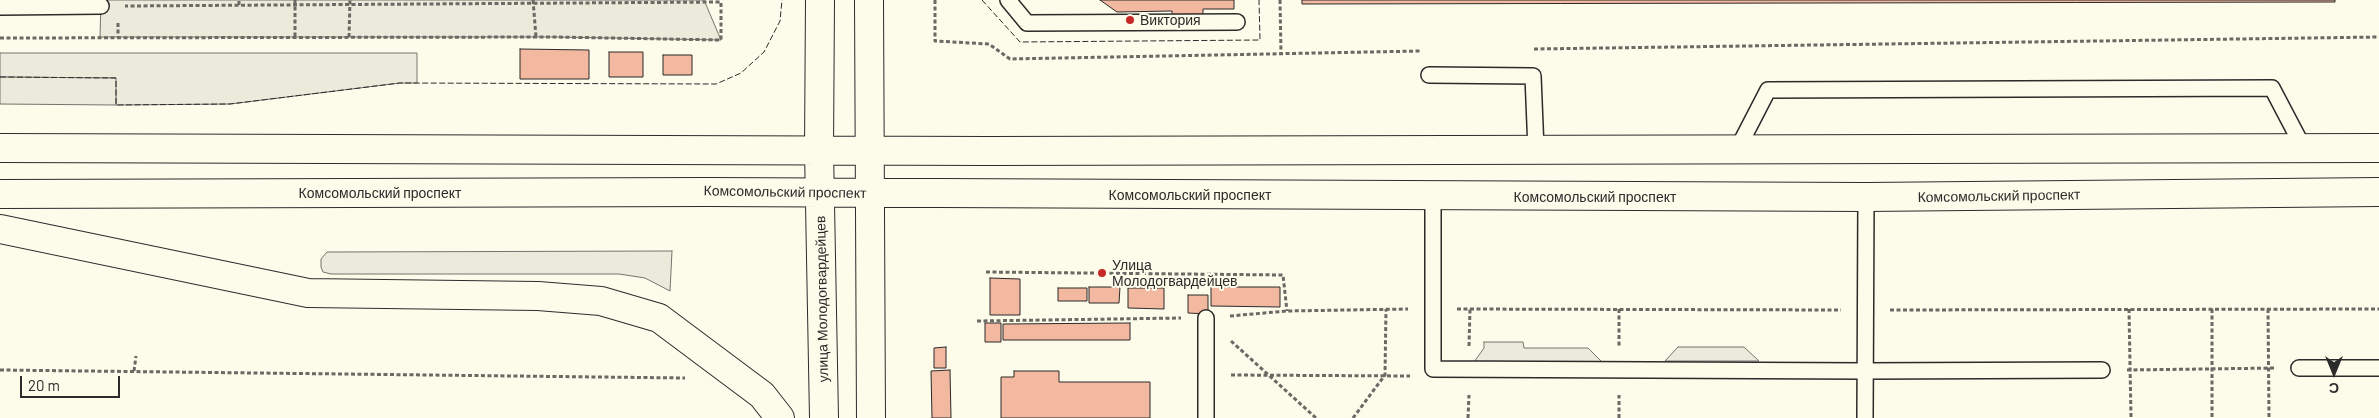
<!DOCTYPE html>
<html>
<head>
<meta charset="utf-8">
<style>
	body { margin:0 }
	#map { position:relative; width:2379px; height:418px; overflow:hidden; background:#fdfbea; font-family:Barlow,sans-serif }
	canvas { display:block }
	.north { position:absolute; left:2309px; top:348px; width:50px; height:50px; -webkit-text-stroke:4px #fdfbea; paint-order:stroke; rotate:180deg; font-size:14px; font-weight:700; line-height:20px; text-align:center; color:#2b2b2b }
	.north::after { content:''; display:block; margin:auto; width:18px; height:22px; background:#2b2b2b; clip-path:polygon(50% 0,100% 100%,50% 72%,0 100%) }
	.scale { position:absolute; left:20px; top:376px; width:100px; height:22px; box-sizing:border-box; border:2px solid #2b2b2b; border-top:0; padding-left:6px; font-size:15px; line-height:18px; white-space:nowrap; color:#2b2b2b; -webkit-text-stroke:4px #fdfbea; paint-order:stroke }
</style>
</head>
<body>
<div id="map">
<canvas width="2379" height="418"></canvas>
<div class="north">С</div>
<div class="scale">20 m</div>
</div>
<script>
const g = document.querySelector('canvas').getContext('2d');
g.lineJoin = 'round';
function fill(path, color) {
  g.fillStyle = color;
  g.fill(path, 'evenodd');
}
function poly(rows) {
  const path = new Path2D();
  for (const r of rows) {
    path.moveTo(r[0], r[1]);
    for (let i = 2; i < r.length; i += 2) path.lineTo(r[i], r[i + 1]);
  }
  return path;
}
function strokePath(path, color, width, dash) {
  g.strokeStyle = color;
  g.lineWidth = width;
  g.lineCap = dash ? 'butt' : 'round';
  g.setLineDash(dash || []);
  g.stroke(path);
}
function write(font, color, halo, rows, align = 'center') {
  g.font = font + ' Barlow,sans-serif';
  g.lineWidth = 4;
  g.setLineDash([]);
  g.textBaseline = 'middle';
  g.strokeStyle = halo;
  g.fillStyle = color;
  for (const [text, x, y, turn = 0] of rows) {
    g.save();
    g.translate(x, y);
    g.rotate((+turn || 0) * Math.PI / 180);
    g.textAlign = isNaN(turn) ? turn : align;
    if (halo) g.strokeText(text, 0, 0);
    g.fillText(text, 0, 0);
    g.restore();
  }
}
const green = poly([
	[101,0,704,0,721,40,555,37,100,37,101,0],
	[0,53,417,53,417,83,400,83,230,104,116,105,115,78,0,77,0,53],
	[672,251,670,291,645,278,619,274,331,274,323,272,321,267,321,259,327,252,672,251]
]);
fill(green, '#ecebdb');
strokePath(green, '#74746e', 1);
const parking = poly([
	[0,77,116,78,116,105,0,104,0,77],
	[1484,342,1523,342,1524,348,1588,348,1602,362,1474,362,1484,348,1484,342],
	[1678,347,1744,347,1759,361,1665,361,1678,347]
]);
fill(parking, '#eceadb');
strokePath(parking, '#74746e', 1);
const building = poly([
	[1100,0,1234,0,1234,9,1203,9,1203,16,1172,15,1172,11,1117,12,1100,0],
	[1302,0,2335,0,2335,2,1302,4,1302,0],
	[520,49,589,50,589,79,520,79,520,49],
	[609,52,643,52,643,77,609,77,609,52],
	[663,55,692,55,692,75,663,75,663,55],
	[990,278,1020,279,1020,315,990,315,990,278],
	[1089,287,1120,287,1119,303,1089,303,1089,287],
	[1211,287,1280,287,1280,307,1211,306,1211,287],
	[1058,288,1087,288,1087,301,1058,301,1058,288],
	[1128,288,1164,288,1164,309,1128,308,1128,288],
	[1188,295,1208,295,1208,314,1188,313,1188,295],
	[985,323,1001,323,1001,342,985,342,985,323],
	[1130,323,1130,340,1003,340,1003,324,1130,323],
	[946,347,946,368,934,368,934,348,946,347],
	[950,370,951,418,932,418,931,371,950,370],
	[1014,371,1059,371,1059,382,1150,382,1150,418,1001,418,1001,377,1014,377,1014,371]
]);
fill(building, '#f2b8a0');
strokePath(building, '#2b2b2b', 1);
const lane = poly([
	[1008,0,1027,23,1237,22],
	[0,7,101,6],
	[1429,75,1533,76,1536,150],
	[1737,150,1768,90,2272,88,2304,149],
	[1433,197,1433,369,1865,371,2102,370],
	[1206,318,1206,418],
	[2299,368,2379,368],
	[1865,418,1866,197]
]);
const secondary = poly([
	[820,0,819,150,824,418],
	[869,0,871,418],
	[0,148,988,151,2379,148],
	[0,194,707,192,1866,197,2379,192],
	[0,229,308,293,538,296,601,301,659,318,762,395,780,418]
]);
strokePath(lane, '#2b2b2b', 18);
strokePath(secondary, '#2b2b2b', 30);
strokePath(poly([
	[295,0,295,37],
	[533,0,536,37],
	[935,0,935,41,989,44,1010,59,1420,51],
	[1280,0,1281,53],
	[239,5,239,0],
	[118,23,118,37],
	[349,37,350,0],
	[0,38,555,37,721,40,721,2,125,6],
	[1534,49,2379,37],
	[986,272,1283,275,1287,311],
	[1457,309,1841,310],
	[1619,309,1619,346],
	[2129,309,2131,418],
	[2212,309,2212,418],
	[2268,309,2269,418],
	[1890,310,2379,309],
	[1230,316,1287,311,1408,309],
	[977,321,1181,318],
	[1231,341,1316,418],
	[1469,346,1470,309],
	[0,370,685,378],
	[2127,370,2276,368],
	[134,371,136,356],
	[1231,375,1410,376],
	[1353,418,1385,375,1386,309],
	[1468,418,1469,395],
	[1619,418,1619,395]
]), '#6a6964', 3, [4, 2.5]);
strokePath(lane, '#fdfbea', 15);
strokePath(secondary, '#fdfbea', 28);
strokePath(poly([
	[982,0,1020,42,1260,40,1259,0],
	[0,77,116,78,116,105,230,104,400,83,716,84,741,73,764,52,780,21,782,0]
]), '#2b2b2b', 1, [6, 2.5]);
for (const [x, y, r, color] of [
	[1130,20,5,"#c62828"],
	[1102,273,5,"#c62828"]
]) {
  const dot = new Path2D();
  dot.arc(x, y, r, 0, 2 * Math.PI);
  g.fillStyle = color;
  g.fill(dot);
  strokePath(dot, '#fdfbea', 2);
}
write('14px', '#2b2b2b', '#fdfbea', [
	["Виктория",1140,20],
	["Улица",1112,265],
	["Молодогвардейцев",1112,281]
], 'left');
write('14px', '#2b2b2b', '#fdfbea', [
	["Комсомольский проспект",785,192,1],
	["Комсомольский проспект",380,193],
	["Комсомольский проспект",1190,195],
	["Комсомольский проспект",1999,196,-1],
	["Комсомольский проспект",1595,197],
	["улица Молодогвардейцев",822,299,-91]
]);
</script>
</body>
</html>
